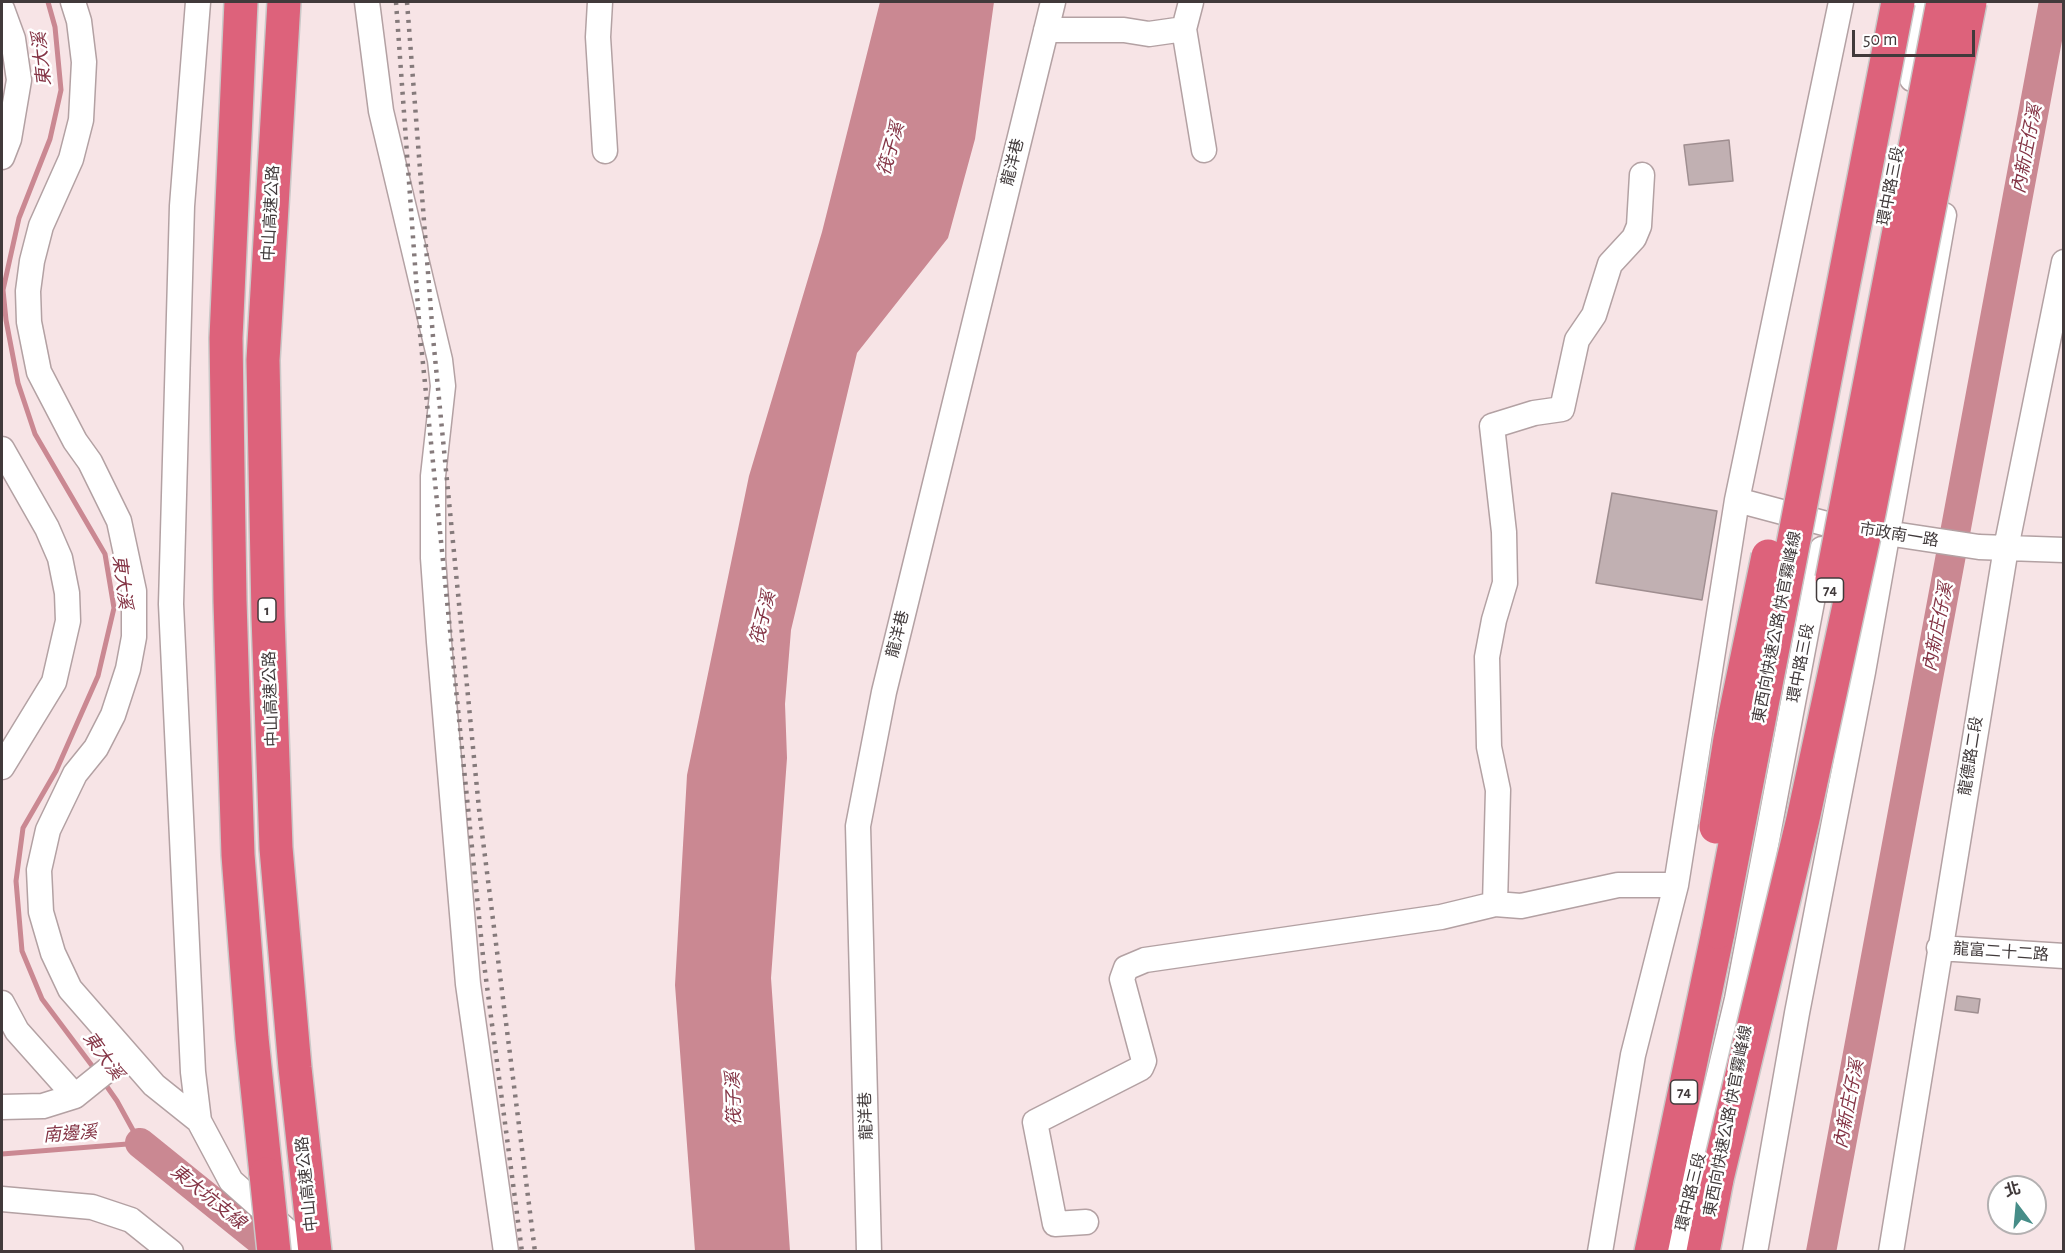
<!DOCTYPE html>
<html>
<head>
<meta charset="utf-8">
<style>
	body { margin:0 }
	#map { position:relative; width:2065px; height:1253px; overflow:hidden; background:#f7e4e6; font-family:"Alegreya Sans","Noto Sans TC",sans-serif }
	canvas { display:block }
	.frame { position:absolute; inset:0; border:3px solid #413a3b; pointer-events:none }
	.north { position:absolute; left:1987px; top:1175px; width:60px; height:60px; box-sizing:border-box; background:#fff; border:2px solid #b3b0b1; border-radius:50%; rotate:344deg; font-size:16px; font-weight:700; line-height:24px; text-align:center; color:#413a3b }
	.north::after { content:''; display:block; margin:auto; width:21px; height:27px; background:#468d88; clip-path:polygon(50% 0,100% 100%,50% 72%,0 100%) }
	.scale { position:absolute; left:1852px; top:30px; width:123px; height:27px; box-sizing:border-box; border:3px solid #413a3b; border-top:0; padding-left:8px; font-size:18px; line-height:21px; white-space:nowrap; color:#413a3b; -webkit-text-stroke:4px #fff; paint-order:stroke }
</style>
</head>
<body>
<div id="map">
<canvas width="2065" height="1253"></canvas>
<div class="frame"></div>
<div class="north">北</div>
<div class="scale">50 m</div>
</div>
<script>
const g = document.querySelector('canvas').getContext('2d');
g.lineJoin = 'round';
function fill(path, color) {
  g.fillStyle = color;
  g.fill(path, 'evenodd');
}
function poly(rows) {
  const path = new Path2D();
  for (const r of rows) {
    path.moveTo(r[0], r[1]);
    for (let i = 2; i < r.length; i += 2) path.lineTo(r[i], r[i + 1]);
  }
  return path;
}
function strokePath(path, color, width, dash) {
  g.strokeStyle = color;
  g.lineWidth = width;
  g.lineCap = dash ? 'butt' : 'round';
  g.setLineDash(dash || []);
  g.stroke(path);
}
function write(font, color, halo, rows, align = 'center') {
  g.font = font + ' "Alegreya Sans","Noto Sans TC",sans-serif';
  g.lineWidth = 5;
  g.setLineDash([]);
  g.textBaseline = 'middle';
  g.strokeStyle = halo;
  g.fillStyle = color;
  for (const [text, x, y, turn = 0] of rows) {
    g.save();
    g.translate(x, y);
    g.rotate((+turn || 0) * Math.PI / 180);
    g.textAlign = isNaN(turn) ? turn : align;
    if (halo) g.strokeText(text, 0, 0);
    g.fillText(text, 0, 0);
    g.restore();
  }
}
fill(poly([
	[880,2,994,2,975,139,948,238,857,353,791,630,785,704,787,758,771,978,790,1251,695,1251,675,985,687,775,749,476,822,232]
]), '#ca8892');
strokePath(poly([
	[48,2,55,27,61,90,50,139,19,218,3,290,6,320,18,383,35,434,105,554,114,608,98,676,56,771,23,828,16,881,22,951,42,999,96,1071],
	[2,1154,140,1143,117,1101,103,1081]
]), '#ca8892', 5);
strokePath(poly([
	[140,1143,275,1252],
	[1821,1252,2054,2]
]), '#ca8892', 30);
const building = poly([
	[1729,140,1733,181,1689,185,1684,145,1729,140],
	[1612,493,1717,511,1702,600,1596,583,1612,493],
	[1957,996,1980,999,1978,1013,1955,1010,1957,996]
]);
fill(building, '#c1b0b2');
strokePath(building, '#9f8e90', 1.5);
const minor = poly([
	[73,2,79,21,84,62,81,120,71,159,41,226,32,261,28,291,29,322,39,372,75,441,90,462,119,521,134,591,134,637,128,669,113,715,96,748,75,774,48,830,39,870,41,912,53,953,70,989,154,1085,199,1121,231,1181,311,1252],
	[198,2,182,206,171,604,193,1072,199,1121],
	[367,2,381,111,440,360,443,386,433,476,433,558,439,642,468,984,506,1252],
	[600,2,598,37,605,151],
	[2,9,13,39,19,80,9,139,2,157],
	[1184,29,1204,150],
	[1046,30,1124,30,1149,34,1184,29,1191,2],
	[1912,79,1926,2],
	[2,449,47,528,60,558,67,593,68,621,54,682,2,767],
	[1737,500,1827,524,1979,547,2064,550],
	[1495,904,1498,790,1489,747,1487,657,1494,620,1505,583,1504,532,1492,426,1534,413,1562,409,1577,340,1594,315,1610,264,1634,238,1639,226,1642,175],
	[1939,948,2064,956],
	[2,1003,17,1031,75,1096],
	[2,1107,43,1106,75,1096,126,1055],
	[2,1199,92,1207,131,1220,171,1252],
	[1086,1222,1055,1224,1035,1122,1141,1068,1144,1061,1122,979,1126,968,1145,960,1441,917,1495,904,1521,906,1618,885,1676,885],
	[869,1252,858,826,884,692,1053,2],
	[1600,1252,1633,1055,1676,885,1737,500,1841,2],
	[1677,1252,1737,999,1822,549],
	[1755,1252,1797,1013,1863,672,1944,215],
	[1891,1252,2006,548,2064,262]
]);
const highway = poly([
	[241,2,226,338,230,601,238,855,252,1038,266,1174],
	[284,2,263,360,268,616,276,848,295,1068,315,1252],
	[1651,1252,1718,932],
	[1703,1252,1717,1179]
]);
strokePath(minor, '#b3a1a3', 27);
strokePath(highway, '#cac8c8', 36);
strokePath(minor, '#fff', 24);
strokePath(highway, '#dd627b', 33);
strokePath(poly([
	[396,2,420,334,483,956,522,1252],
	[407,2,433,337,479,809,535,1252]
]), '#857a7b', 4.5, [3, 6]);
const highwayBridge = poly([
	[1832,579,1943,2],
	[1716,827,1730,739,1768,556],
	[1718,932,1898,2],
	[266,1174,274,1252],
	[1717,1179,1803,819,1869,513,1970,2]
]);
strokePath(highwayBridge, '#cac8c8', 36, []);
strokePath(highwayBridge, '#dd627b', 33);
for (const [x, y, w] of [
	[1830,590,27],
	[267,610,18],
	[1684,1092,27]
]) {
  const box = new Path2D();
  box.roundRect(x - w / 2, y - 12, w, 24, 4.5);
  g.fillStyle = '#fff';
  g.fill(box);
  strokePath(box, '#413a3b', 1.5);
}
write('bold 15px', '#413a3b', null, [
	["74",1830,590],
	["1",267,610],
	["74",1684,1092]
]);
write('16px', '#413a3b', '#fff', [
	["龍洋巷",1013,162,-76],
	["環中路三段",1891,186,-79],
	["中山高速公路",271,213,-87],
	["市政南一路",1899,535,9],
	["東西向快速公路 快官霧峰線",1777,627,-79],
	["龍洋巷",898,634,-76],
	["環中路三段",1801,663,-79],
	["中山高速公路",271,699,-92],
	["龍德路二段",1971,756,-81],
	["龍富二十二路",2001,952,4],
	["龍洋巷",866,1116,-92],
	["東西向快速公路 快官霧峰線",1728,1121,-79],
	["中山高速公路",307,1184,-96],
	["環中路三段",1691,1192,-76]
]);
write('italic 18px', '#843445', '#fff', [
	["東大溪",42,59,-96],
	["筏子溪",891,149,-74],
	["內新庄仔溪",2027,149,-79],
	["東大溪",122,582,83],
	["筏子溪",763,618,-76],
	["內新庄仔溪",1938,627,-79],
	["東大溪",103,1056,54],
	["筏子溪",734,1099,-92],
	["內新庄仔溪",1849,1104,-79],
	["南邊溪",70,1134,-4],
	["東大坑支線",208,1197,39]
]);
</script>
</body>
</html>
